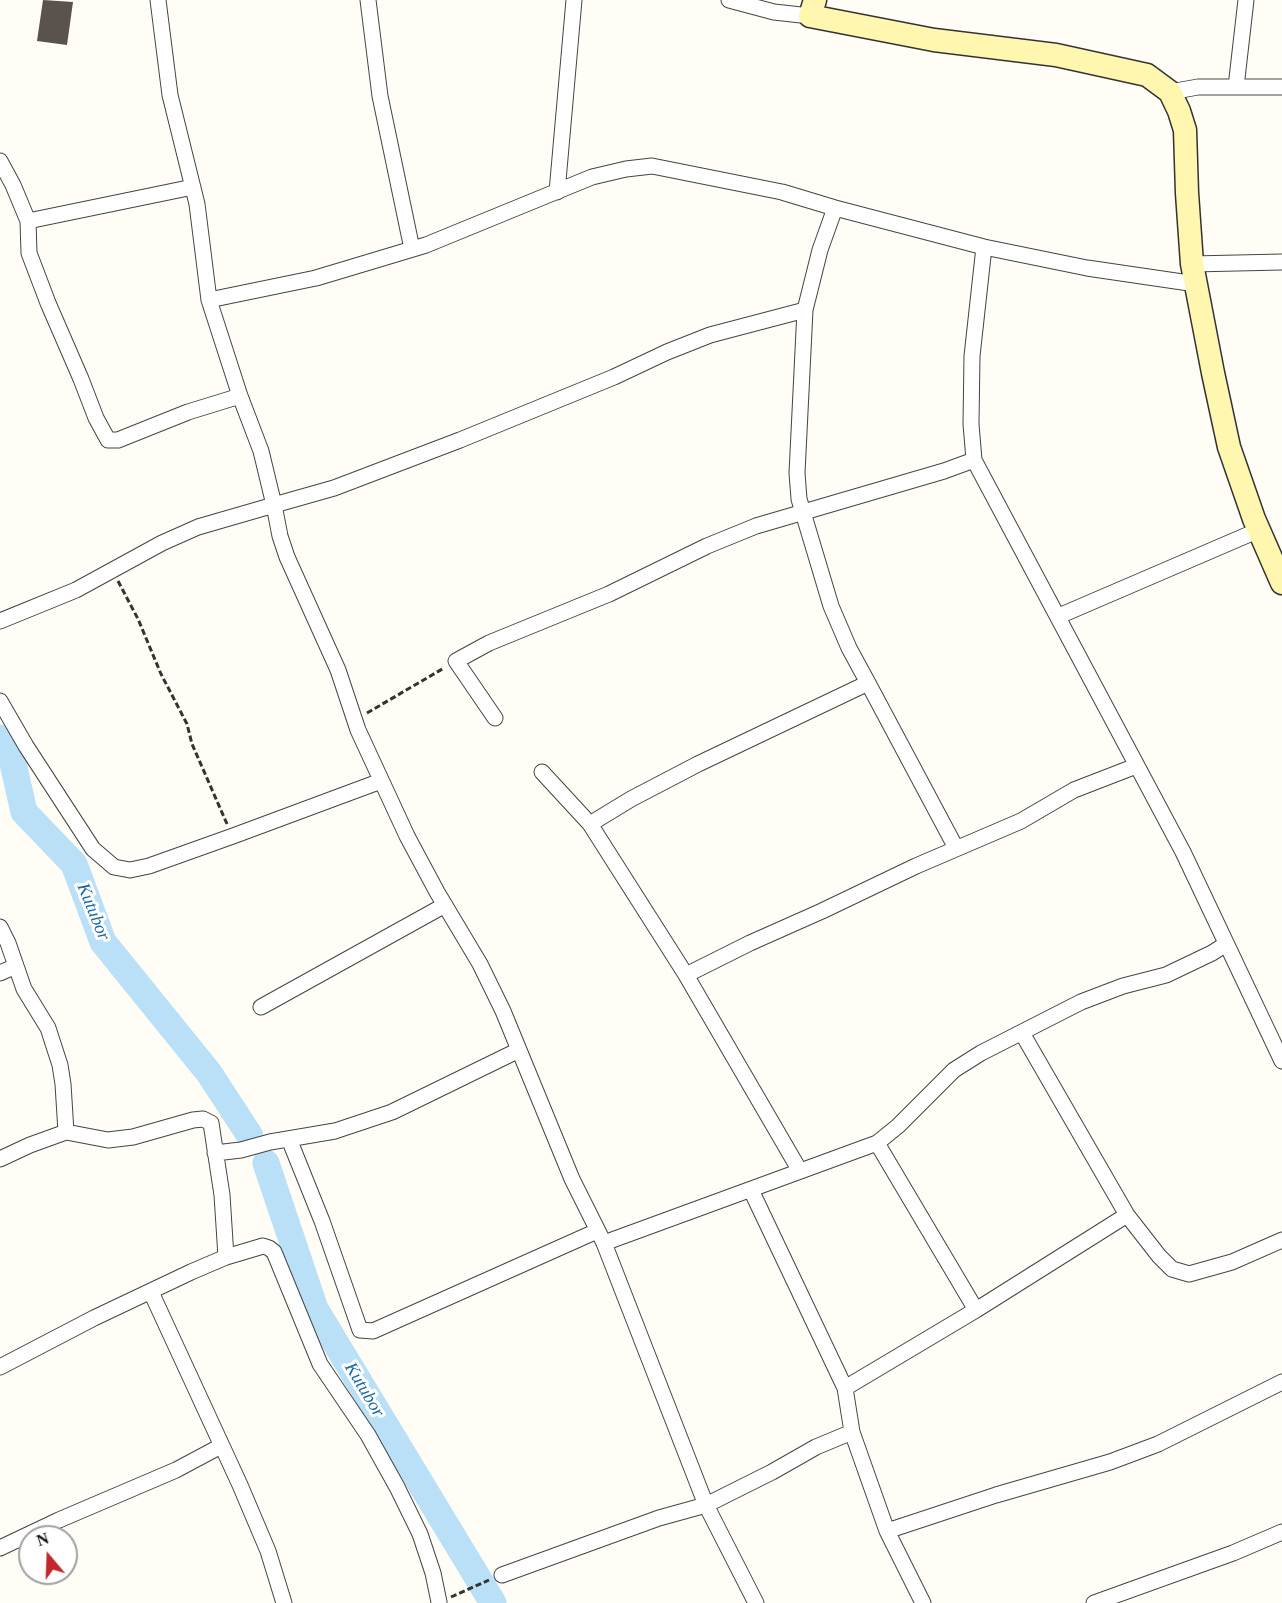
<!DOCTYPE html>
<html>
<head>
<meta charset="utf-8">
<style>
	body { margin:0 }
	#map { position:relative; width:1282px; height:1603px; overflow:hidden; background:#fffdf5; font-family:Georgia,serif }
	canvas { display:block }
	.north { position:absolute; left:18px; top:1525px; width:60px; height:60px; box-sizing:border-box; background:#fff; border:2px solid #a0a0a0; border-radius:50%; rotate:341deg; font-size:16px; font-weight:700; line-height:24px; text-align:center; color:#111 }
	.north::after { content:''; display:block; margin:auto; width:21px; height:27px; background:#c4262e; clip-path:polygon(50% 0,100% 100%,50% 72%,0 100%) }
</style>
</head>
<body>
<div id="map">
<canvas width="1282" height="1603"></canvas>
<div class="north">N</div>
</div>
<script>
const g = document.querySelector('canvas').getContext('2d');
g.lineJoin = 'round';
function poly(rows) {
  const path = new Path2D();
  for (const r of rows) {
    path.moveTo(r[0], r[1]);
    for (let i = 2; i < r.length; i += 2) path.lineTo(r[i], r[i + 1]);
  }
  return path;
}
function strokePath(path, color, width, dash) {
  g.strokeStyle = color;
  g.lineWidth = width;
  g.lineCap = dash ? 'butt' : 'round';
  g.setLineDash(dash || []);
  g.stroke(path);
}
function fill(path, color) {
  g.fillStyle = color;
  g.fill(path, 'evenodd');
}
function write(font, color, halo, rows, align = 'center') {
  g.font = font + ' Georgia,serif';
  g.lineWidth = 6;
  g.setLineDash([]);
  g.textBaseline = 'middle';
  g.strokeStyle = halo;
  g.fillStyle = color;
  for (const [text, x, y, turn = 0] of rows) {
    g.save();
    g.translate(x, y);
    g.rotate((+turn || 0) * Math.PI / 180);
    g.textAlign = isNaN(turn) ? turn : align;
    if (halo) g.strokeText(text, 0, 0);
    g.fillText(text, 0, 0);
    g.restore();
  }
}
strokePath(poly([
	[0,738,8,741,24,812,74,864,103,942,209,1073,250,1136],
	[266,1163,315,1309,493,1603]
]), '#b9e0f7', 27);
fill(poly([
	[43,0,73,2,67,45,37,41]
]), '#5a524d');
const street = poly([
	[158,0,170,95,197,204,209,300,240,396,261,451,274,505,334,488,460,440,614,377,667,352,710,335,805,310],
	[368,0,380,96,412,249],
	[729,0,774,12,810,16],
	[1236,87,1246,0],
	[1170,92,1198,87,1282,87],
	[0,161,13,185,28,221,29,253,48,303,81,379,96,418,108,440,118,440,188,412,240,396],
	[557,192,574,0],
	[835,208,820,250,805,310,797,473,799,499,831,606,849,648,868,683],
	[28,221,193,187],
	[984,247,972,356,971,424,974,460,1183,852,1282,1061],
	[1192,264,1282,262],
	[209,300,316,278,426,245,592,177,626,169,652,166,782,192,835,208,984,247,1087,268,1196,284],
	[1059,616,1259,530],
	[0,621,76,590,162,543,198,527,274,505,280,536,287,557,338,670,358,730,407,836,437,892,480,964,503,1011,572,1179,604,1243,706,1505,756,1603],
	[0,701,26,746,93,849,114,867,130,870,149,866,233,836,381,781],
	[495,718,456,661,489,643,609,594,707,546,756,526,944,471,974,460],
	[542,772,590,824,686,975,800,1171],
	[590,824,631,799,698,764,868,683,956,848],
	[0,927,8,943,24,989,48,1028,60,1065,63,1084,66,1132],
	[0,973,16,966],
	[686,975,750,943,822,911,916,866,1021,821,1074,790,1136,766],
	[261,1007,445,905],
	[1022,1033,1127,1215,1159,1256,1172,1269,1189,1274,1232,1262,1282,1240],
	[289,1139,322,1221,360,1330,373,1331,597,1231],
	[877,1143,976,1310],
	[215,1153,241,1150,270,1142,335,1131,392,1112,519,1050],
	[0,1159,30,1145,66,1132,108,1140,133,1137,193,1120,203,1119,211,1123,222,1195,226,1257],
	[751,1190,845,1388,852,1432,887,1531,923,1603],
	[604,1243,877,1143,898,1126,954,1070,981,1053,1081,1002,1123,986,1166,975,1212,953,1226,944],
	[151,1292,240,1485,268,1551,284,1603],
	[0,1367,94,1318,191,1272,226,1257,263,1246,269,1248,274,1252,320,1364,368,1435,397,1487,420,1534,433,1573,439,1602],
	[845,1388,976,1310,1127,1215],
	[887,1531,996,1495,1110,1462,1158,1444,1282,1382],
	[0,1548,59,1520,176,1470,221,1446],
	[502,1575,659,1518,706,1505,772,1472,816,1447,852,1432],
	[1094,1603,1233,1553,1282,1532]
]);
const secondary = poly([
	[815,0,810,16,934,40,1056,55,1147,75,1170,92,1179,111,1185,130,1187,193,1192,264,1213,373,1229,447,1254,519,1282,583]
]);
strokePath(street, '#444', 17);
strokePath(secondary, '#333', 25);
strokePath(poly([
	[118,581,138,619,161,674,187,724,192,744,227,824],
	[367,713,444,668],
	[451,1597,489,1580]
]), '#333', 3, [6, 3]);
strokePath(street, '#fff', 15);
strokePath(secondary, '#fff6b0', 22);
write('italic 18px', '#1768a6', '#fff', [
	["Kutubor",93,912,68],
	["Kutubor",364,1390,59]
]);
</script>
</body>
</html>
